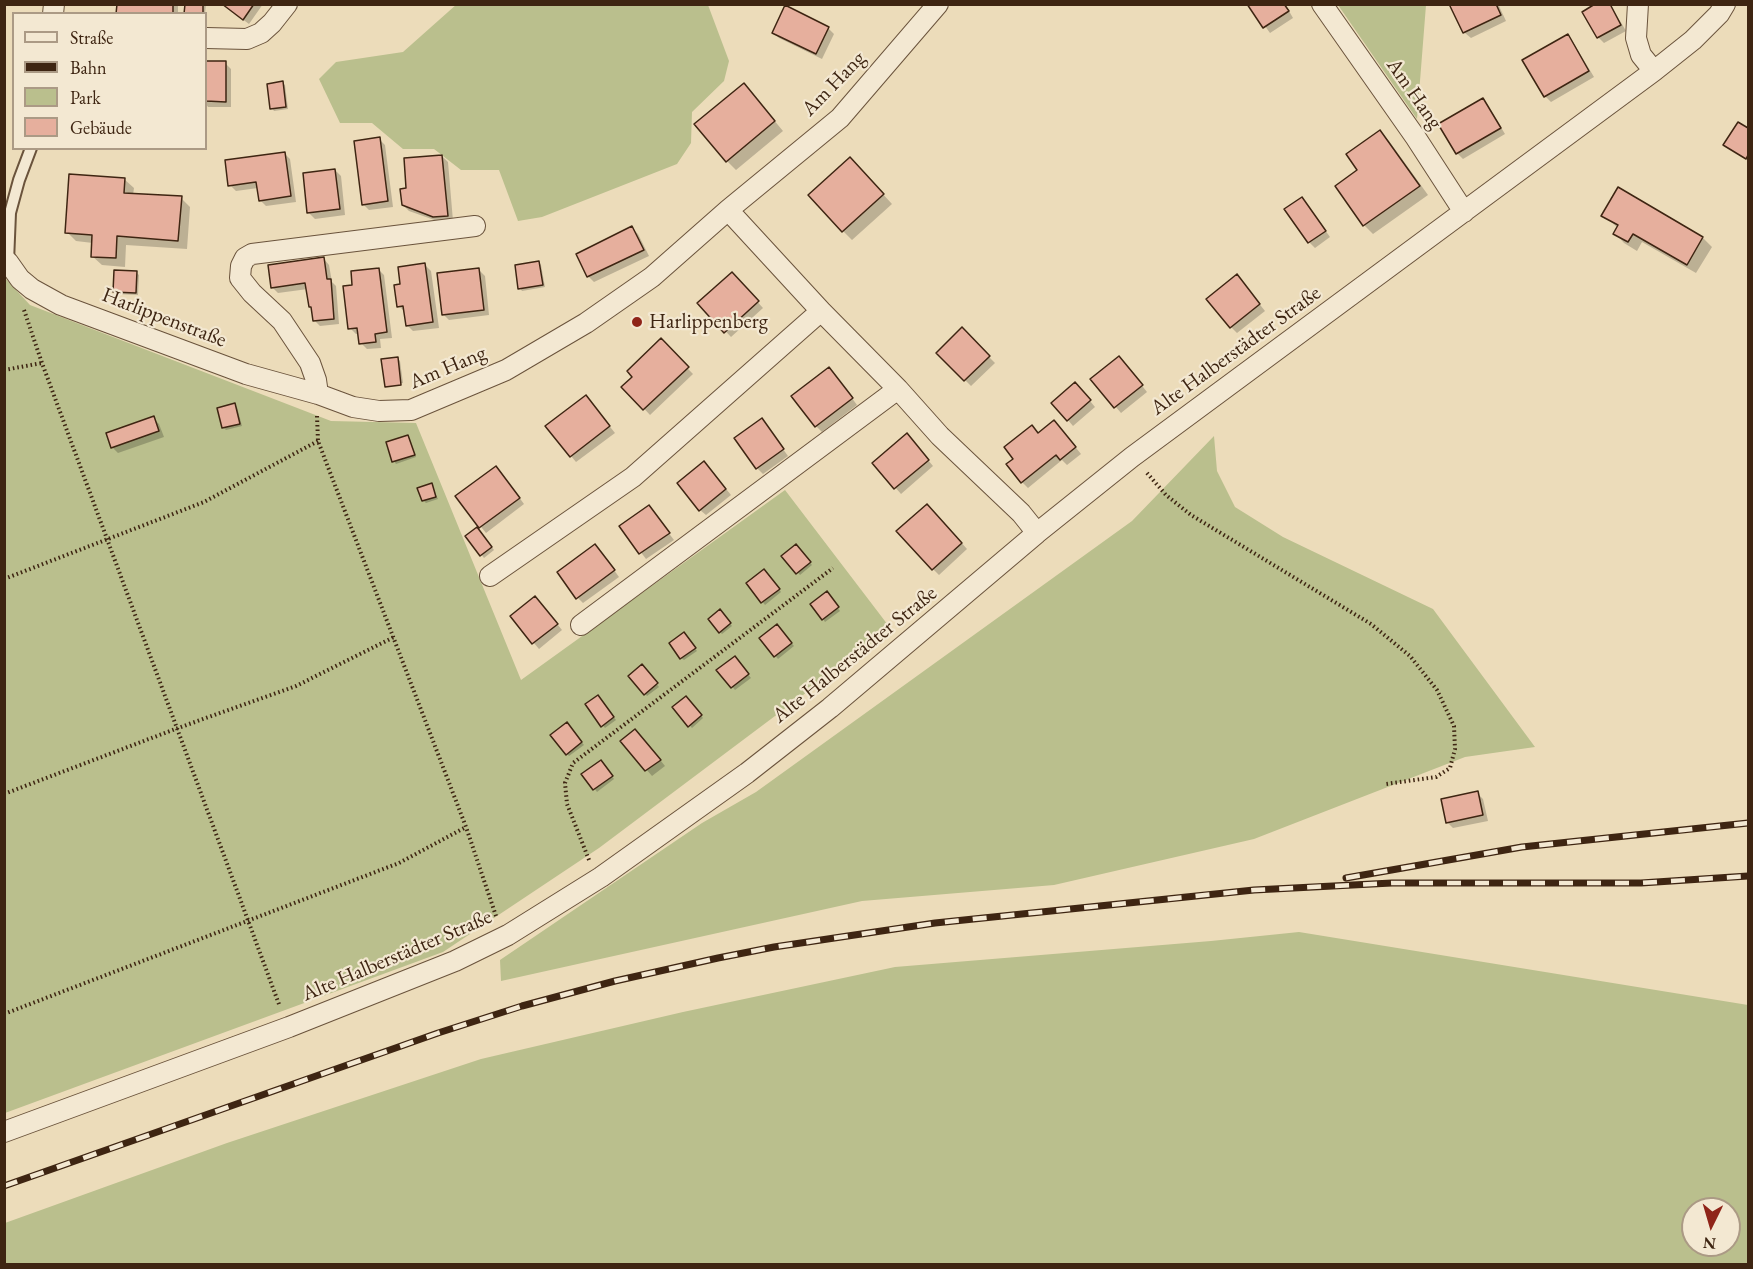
<!DOCTYPE html>
<html>
<head>
<meta charset="utf-8">
<style>
	body { margin:0 }
	#map { position:relative; width:1753px; height:1269px; overflow:hidden; background:#ecdcba; font-family:"EB Garamond",serif }
	canvas { display:block }
	.frame { position:absolute; inset:0; border:6px solid #3e2512; pointer-events:none }
	.legend { position:absolute; left:12px; top:12px; width:195px; height:138px; box-sizing:border-box; background:#f3e8d2; border:2px solid #ab9a85; margin:0; padding:8px 10px; list-style:none; font-size:18px; color:#3e2512 }
	.legend li { display:flex; align-items:center; gap:12px; height:30px }
	.legend b { width:30px; border:2px solid #ab9a85 }
	.north { position:absolute; left:1681px; top:1197px; width:60px; height:60px; box-sizing:border-box; background:#f3e8d2; border:2px solid #ab9a85; border-radius:50%; rotate:185deg; font-size:16px; font-weight:700; line-height:24px; text-align:center; color:#3e2512 }
	.north::after { content:''; display:block; margin:auto; width:21px; height:27px; background:#8f2418; clip-path:polygon(50% 0,100% 100%,50% 72%,0 100%) }
</style>
</head>
<body>
<div id="map">
<canvas width="1753" height="1269"></canvas>
<div class="frame"></div>
<ul class="legend">
<li><b style="height:8px;background:#f3e8d2"></b>Straße</li>
<li><b style="height:8px;background:#3e2512"></b>Bahn</li>
<li><b style="height:16px;background:#babf8d"></b>Park</li>
<li><b style="height:16px;background:#e6af9d"></b>Gebäude</li>
</ul>
<div class="north">N</div>
</div>
<script>
const g = document.querySelector('canvas').getContext('2d');
g.lineJoin = 'round';
function fill(path, color) {
  g.fillStyle = color;
  g.fill(path, 'evenodd');
}
function poly(rows) {
  const path = new Path2D();
  for (const r of rows) {
    path.moveTo(r[0], r[1]);
    for (let i = 2; i < r.length; i += 2) path.lineTo(r[i], r[i + 1]);
  }
  return path;
}
function strokePath(path, color, width, dash) {
  g.strokeStyle = color;
  g.lineWidth = width;
  g.lineCap = dash ? 'butt' : 'round';
  g.setLineDash(dash || []);
  g.stroke(path);
}
function write(font, color, halo, rows, align = 'center') {
  g.font = font + ' "EB Garamond",serif';
  g.lineWidth = 4.5;
  g.setLineDash([]);
  g.textBaseline = 'middle';
  g.strokeStyle = halo;
  g.fillStyle = color;
  for (const [text, x, y, turn = 0] of rows) {
    g.save();
    g.translate(x, y);
    g.rotate((+turn || 0) * Math.PI / 180);
    g.textAlign = isNaN(turn) ? turn : align;
    if (halo) g.strokeText(text, 0, 0);
    g.fillText(text, 0, 0);
    g.restore();
  }
}
fill(poly([
	[457,4,708,5,729,61,724,81,692,112,691,143,677,164,542,217,518,221,499,170,461,170,434,149,403,149,372,123,340,123,319,79,336,62,403,52],
	[1338,5,1426,5,1417,119],
	[5,278,30,305,331,421,416,423,521,680,785,490,891,629,599,848,443,952,5,1113],
	[1214,436,1217,471,1235,507,1283,537,1433,609,1535,747,1465,757,1254,839,1054,885,862,901,501,981,500,960,702,823,756,792,1132,521],
	[1299,932,1748,1005,1748,1264,5,1264,5,1223,227,1143,481,1059,683,1012,895,967,1211,941],
	[1693,1209,1729,1209,1729,1245,1693,1245]
]), '#babf8d');
fill(poly([
	[118,4,178,4,178,14,118,14],
	[186,4,206,4,205,14,186,14],
	[222,4,263,4,249,24],
	[1249,4,1285,4,1293,18,1270,33],
	[1451,4,1498,4,1506,21,1471,38,1465,33],
	[1598,4,1610,4,1626,31,1604,43,1598,37],
	[828,28,834,34,822,59,779,38,773,32],
	[1567,36,1573,42,1594,77,1551,102,1545,96],
	[206,63,225,63,231,69,231,107,208,107,206,104],
	[282,83,285,85,288,109,274,111,272,108],
	[753,95,783,131,736,170,727,161],
	[1482,100,1488,106,1505,134,1463,159,1457,153],
	[1738,124,1748,130,1748,161,1725,144],
	[1380,131,1389,141,1428,195,1373,234,1364,225],
	[379,139,385,145,393,207,369,210,363,204],
	[284,153,290,159,296,202,266,206,260,200,258,188,236,191,230,185],
	[442,156,448,162,453,221,440,222,409,211,403,205,408,190],
	[859,168,892,204,852,240,843,231],
	[335,170,341,176,345,215,315,219,309,213],
	[124,179,134,188,133,195,181,198,190,207,187,249,126,245,125,267,102,265,92,256,93,243,76,241,67,232],
	[1618,189,1703,238,1712,247,1696,273,1642,242,1637,251,1624,243,1615,233,1618,228,1603,215],
	[1307,205,1330,237,1315,248,1309,242],
	[632,228,638,234,649,256,594,282,588,276],
	[324,259,329,265,332,282,336,286,339,324,320,326,315,321,308,289,278,293,272,287],
	[539,262,541,265,545,287,522,291,520,288],
	[425,265,431,271,439,328,413,331,407,325,405,312,399,306,402,285],
	[378,269,384,275,392,338,380,339,381,348,367,349,361,343,360,334,356,334,350,328],
	[479,270,485,276,489,315,449,320,443,314],
	[136,272,139,275,138,295,117,294,114,291],
	[732,274,763,308,731,337,699,303],
	[1242,282,1265,311,1237,333,1231,327],
	[962,330,995,363,971,386,938,353],
	[661,341,693,374,650,415,624,387,634,377],
	[398,359,400,361,403,383,386,385],
	[1124,363,1147,392,1121,413,1092,379],
	[835,375,857,405,822,432,816,426],
	[1081,390,1095,407,1073,426,1068,420],
	[591,403,615,433,576,462,571,456],
	[234,405,237,407,242,426,226,430,223,427],
	[153,418,159,424,164,437,118,453,112,447],
	[762,420,788,456,763,474,757,468],
	[1060,428,1081,454,1067,465,1062,460,1028,488,1022,482,1016,459,1039,434],
	[408,437,416,457,396,464,394,461],
	[912,441,933,466,901,494,874,463],
	[710,469,731,495,706,515,700,510],
	[502,474,524,504,486,533,457,497],
	[431,485,438,499,426,503,423,500],
	[649,507,674,540,646,559,621,526],
	[933,511,967,549,939,575,933,569],
	[479,531,494,550,484,558,467,536],
	[796,546,812,565,800,575,783,556],
	[601,552,619,577,583,603,578,598],
	[767,573,781,592,765,605,748,583],
	[829,596,840,611,825,622,823,619],
	[541,604,562,630,539,649,512,617],
	[719,611,732,626,722,634,720,632],
	[779,628,794,646,778,659,761,638],
	[687,637,697,651,684,660,681,658],
	[737,660,751,678,735,690,718,670],
	[642,666,659,687,647,696,630,676],
	[686,698,703,718,692,728,674,708],
	[600,700,616,720,605,728,587,705],
	[569,727,584,745,569,756,567,754],
	[641,736,665,766,652,776,622,741],
	[603,765,614,779,597,792,584,774],
	[1477,793,1483,799,1488,821,1453,828,1447,822]
]), '#0003');
const building = poly([
	[117,4,173,4,173,14,116,14,117,4],
	[185,4,203,4,203,14,184,14,185,4],
	[222,4,254,4,243,20,222,4],
	[1247,4,1284,4,1289,11,1263,28,1247,4],
	[1449,4,1496,4,1501,15,1463,33,1449,4],
	[1595,4,1610,4,1621,25,1597,38,1582,12,1595,4],
	[785,5,829,27,816,54,772,33,785,5],
	[1568,34,1589,71,1544,97,1522,60,1568,34],
	[206,61,226,61,226,102,206,101,206,61],
	[283,81,286,107,270,109,267,84,283,81],
	[744,83,775,121,726,162,694,124,744,83],
	[1483,98,1501,128,1456,154,1438,124,1483,98],
	[1738,122,1748,128,1748,155,1746,159,1723,145,1738,122],
	[1380,130,1420,186,1363,226,1335,186,1357,170,1346,154,1380,130],
	[380,137,388,201,362,205,354,141,380,137],
	[285,152,291,196,259,201,256,182,228,186,225,160,285,152],
	[442,155,448,216,433,217,402,205,400,189,406,188,404,158,442,155],
	[850,157,884,194,842,232,808,195,850,157],
	[335,169,340,209,307,213,303,173,335,169],
	[69,174,125,178,124,193,182,196,178,241,117,236,116,258,91,257,92,235,65,233,69,174],
	[1618,187,1703,237,1687,265,1633,234,1628,242,1613,234,1618,225,1601,216,1618,187],
	[1302,197,1326,231,1308,243,1284,209,1302,197],
	[632,226,644,250,587,277,576,254,632,226],
	[324,257,327,279,331,279,334,319,313,321,311,307,309,307,305,283,271,288,268,265,324,257],
	[539,261,543,285,518,289,515,265,539,261],
	[425,263,433,322,406,326,403,306,397,307,394,285,400,284,398,267,425,263],
	[379,268,387,332,375,334,376,342,359,344,357,328,348,329,343,286,352,285,351,271,379,268],
	[479,268,484,310,442,315,437,273,479,268],
	[114,270,137,271,136,293,113,292,114,270],
	[732,272,759,301,724,333,697,303,732,272],
	[1237,274,1260,304,1230,328,1206,299,1237,274],
	[962,327,990,356,964,381,936,353,962,327],
	[661,338,689,367,643,410,621,387,632,377,627,371,661,338],
	[1119,356,1143,385,1114,408,1090,379,1119,356],
	[398,357,401,385,385,387,381,359,398,357],
	[829,367,853,398,815,427,791,396,829,367],
	[1075,382,1091,400,1067,421,1051,403,1075,382],
	[586,395,610,426,570,457,545,426,586,395],
	[235,403,240,424,222,428,217,408,235,403],
	[154,416,159,431,111,448,106,433,154,416],
	[762,418,784,449,756,469,734,438,762,418],
	[1054,420,1076,447,1060,460,1056,455,1021,483,1006,464,1013,459,1004,447,1032,425,1038,433,1054,420],
	[907,433,929,460,894,489,872,463,907,433],
	[408,435,415,455,392,462,386,442,408,435],
	[704,461,726,489,699,511,677,483,704,461],
	[496,466,520,498,479,528,455,496,496,466],
	[432,483,436,497,422,501,417,488,432,483],
	[927,504,962,543,932,570,896,531,927,504],
	[649,505,670,533,639,554,619,526,649,505],
	[477,527,492,547,480,556,465,536,477,527],
	[595,544,615,570,576,599,557,572,595,544],
	[796,544,811,562,796,574,781,556,796,544],
	[764,569,780,589,761,603,746,583,764,569],
	[827,591,839,607,822,620,810,604,827,591],
	[535,596,558,624,532,644,510,616,535,596],
	[720,609,731,623,719,633,708,619,720,609],
	[777,624,792,643,774,657,759,638,777,624],
	[684,632,696,648,680,659,669,643,684,632],
	[735,656,749,674,731,688,716,670,735,656],
	[642,664,658,683,644,695,628,676,642,664],
	[598,695,614,717,601,727,585,704,598,695],
	[686,696,702,715,688,727,672,707,686,696],
	[567,722,582,742,566,755,550,735,567,722],
	[635,729,661,760,645,771,620,741,635,729],
	[601,760,613,776,593,790,581,774,601,760],
	[1478,791,1483,815,1446,823,1441,799,1478,791]
]);
fill(building, '#e6af9d');
strokePath(building, '#3e2512', 1.5);
const lane = poly([
	[8,262,10,213,19,180,31,148]
]);
const street = poly([
	[1322,4,1416,138,1464,212],
	[1638,4,1636,38,1641,55,1654,71],
	[53,14,54,4],
	[206,38,247,39,261,33,272,23,287,4],
	[728,210,821,311,898,389,940,436,1021,513,1037,533],
	[8,262,20,279,32,289,61,305,246,374,318,394,353,407,379,411,411,410,506,370,586,323,652,277,728,210,840,118,938,4],
	[318,394,316,380,310,363,282,321,252,293,240,278,241,266,245,258,252,254,475,226],
	[490,576,633,477,821,311],
	[581,625,898,389],
	[4,1132,289,1027,455,961,508,935,601,877,747,773,830,708,1037,533,1132,457,1654,71,1693,40,1719,14,1725,4]
]);
strokePath(lane, '#6a533c', 14);
strokePath(street, '#6a533c', 22);
strokePath(poly([
	[24,310,42,363,280,1007],
	[4,370,42,363],
	[317,416,318,441,466,827,496,916],
	[1147,473,1166,495,1191,515,1371,624,1410,656,1437,690,1454,726,1455,749,1450,768,1436,777,1386,784],
	[4,579,204,502,318,441],
	[4,794,178,728,296,686,394,637],
	[589,860,567,804,565,783,573,763,833,568],
	[4,1014,399,863,466,827]
]), '#3e2512', 4, [1.5, 3]);
strokePath(lane, '#f3e8d2', 10);
strokePath(street, '#f3e8d2', 20);
const rail = poly([
	[1346,878,1522,847,1748,823],
	[4,1186,438,1033,522,1006,615,981,718,958,774,947,935,923,1254,890,1392,883,1641,883,1748,876]
]);
strokePath(rail, '#3e2512', 7);
strokePath(rail, '#f3e8d2', 4.5, [14]);
for (const [x, y, r, color] of [
	[637,322,6,"#8f2418"]
]) {
  const dot = new Path2D();
  dot.arc(x, y, r, 0, 2 * Math.PI);
  g.fillStyle = color;
  g.fill(dot);
  strokePath(dot, '#f3e8d2', 2);
}
write('21px', '#3e2512', '#f3e8d2', [
	["Am Hang",834,84,-46],
	["Am Hang",1414,94,55],
	["Harlippenstraße",164,318,21],
	["Alte Halberstädter Straße",1236,351,-36],
	["Am Hang",448,368,-23],
	["Alte Halberstädter Straße",855,655,-39],
	["Alte Halberstädter Straße",397,956,-23]
]);
write('21px', '#3e2512', '#f3e8d2', [
	["Harlippenberg",649,322]
], 'left');
</script>
</body>
</html>
